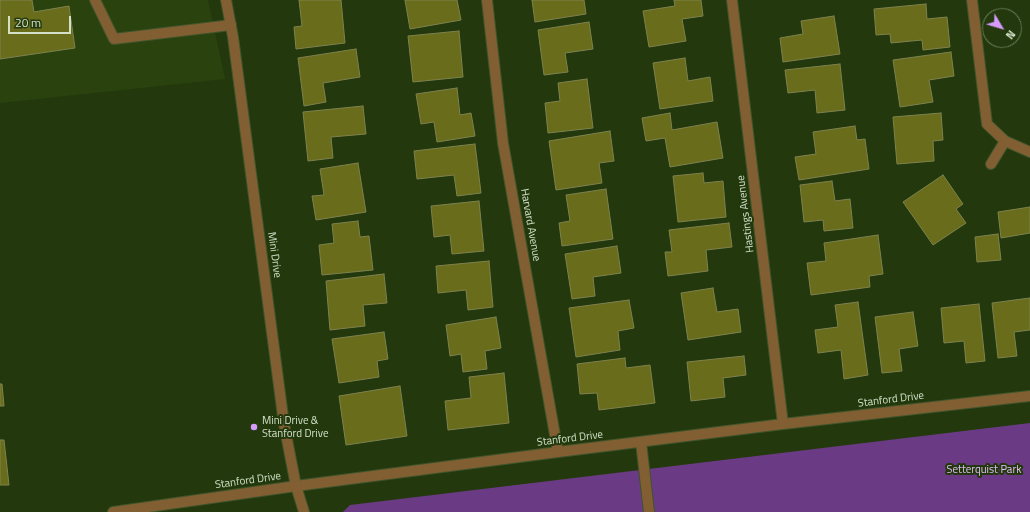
<!DOCTYPE html>
<html>
<head>
<meta charset="utf-8">
<style>
	body { margin:0 }
	#map { position:relative; width:1030px; height:512px; overflow:hidden; background:#23390d; font-family:"Titillium Web",sans-serif }
	canvas { display:block }
	.north { position:absolute; left:982px; top:8px; width:40px; height:40px; box-sizing:border-box; background:#23390d; border:1px solid #697c58; border-radius:50%; rotate:128deg; font-size:11px; font-weight:700; line-height:16px; text-align:center; color:#d2e0c8 }
	.north::after { content:''; display:block; margin:auto; width:14px; height:18px; background:#d69bfa; clip-path:polygon(50% 0,100% 100%,50% 72%,0 100%) }
	.scale { position:absolute; left:8px; top:16px; width:63px; height:18px; box-sizing:border-box; border:2px solid #d2e0c8; border-top:0; padding-left:5px; font-size:12px; line-height:14px; white-space:nowrap; color:#d2e0c8; -webkit-text-stroke:3px #23390d; paint-order:stroke }
</style>
</head>
<body>
<div id="map">
<canvas width="1030" height="512"></canvas>
<div class="north">N</div>
<div class="scale">20 m</div>
</div>
<script>
const g = document.querySelector('canvas').getContext('2d');
g.lineJoin = 'round';
function fill(path, color) {
  g.fillStyle = color;
  g.fill(path, 'evenodd');
}
function poly(rows) {
  const path = new Path2D();
  for (const r of rows) {
    path.moveTo(r[0], r[1]);
    for (let i = 2; i < r.length; i += 2) path.lineTo(r[i], r[i + 1]);
  }
  return path;
}
function strokePath(path, color, width, dash) {
  g.strokeStyle = color;
  g.lineWidth = width;
  g.lineCap = dash ? 'butt' : 'round';
  g.setLineDash(dash || []);
  g.stroke(path);
}
function write(font, color, halo, rows, align = 'center') {
  g.font = font + ' "Titillium Web",sans-serif';
  g.lineWidth = 4;
  g.setLineDash([]);
  g.textBaseline = 'middle';
  g.strokeStyle = halo;
  g.fillStyle = color;
  for (const [text, x, y, turn = 0] of rows) {
    g.save();
    g.translate(x, y);
    g.rotate((+turn || 0) * Math.PI / 180);
    g.textAlign = isNaN(turn) ? turn : align;
    if (halo) g.strokeText(text, 0, 0);
    g.fillText(text, 0, 0);
    g.restore();
  }
}
fill(poly([
	[0,0,208,0,225,79,0,103]
]), '#29420e');
fill(poly([
	[1030,423,1030,512,343,512,350,505]
]), '#6a3b84');
const building = poly([
	[0,0,32,0,34,12,69,6,75,48,0,59,0,0],
	[299,0,341,0,345,43,296,49,294,27,302,26,299,0],
	[405,0,457,0,461,20,410,29,405,0],
	[532,0,584,0,586,14,535,22,532,0],
	[674,0,701,0,703,16,682,19,686,41,649,47,643,11,675,6,674,0],
	[926,4,927,19,947,17,950,47,923,50,922,40,891,43,890,34,876,35,874,9,926,4],
	[834,16,840,54,783,62,780,38,803,34,801,21,834,16],
	[589,22,593,49,565,53,568,72,544,75,538,30,589,22],
	[459,31,463,77,413,82,408,36,459,31],
	[356,49,360,77,323,83,326,102,304,106,298,58,356,49],
	[951,52,954,76,929,80,933,102,900,107,893,60,951,52],
	[685,58,688,81,710,77,713,101,660,109,653,63,685,58],
	[840,64,845,110,817,113,815,90,788,93,785,70,840,64],
	[587,79,593,128,548,133,545,103,560,101,558,83,587,79],
	[457,88,460,115,471,113,475,136,437,142,434,122,421,124,416,94,457,88],
	[363,106,366,134,331,137,333,158,308,161,303,112,363,106],
	[670,113,672,130,717,122,723,158,670,167,665,138,646,141,642,118,670,113],
	[941,113,943,140,933,141,934,161,897,164,893,117,941,113],
	[855,126,857,140,865,139,869,169,799,180,795,157,816,154,813,132,855,126],
	[610,131,614,161,599,163,602,183,556,190,549,141,610,131],
	[475,144,481,193,457,196,454,175,417,179,414,151,475,144],
	[358,163,366,212,316,220,312,196,324,195,320,169,358,163],
	[703,173,704,183,723,181,726,217,678,222,673,176,703,173],
	[943,175,963,204,956,209,966,223,933,245,903,202,943,175],
	[832,181,835,201,850,199,853,228,824,231,823,220,804,222,800,185,832,181],
	[606,189,613,239,562,246,559,223,570,221,566,195,606,189],
	[479,201,484,251,452,254,450,235,434,237,431,206,479,201],
	[1030,207,1030,233,1001,238,998,212,1030,207],
	[358,221,360,237,369,236,373,270,322,275,319,245,334,243,332,224,358,221],
	[729,223,732,247,706,250,708,271,668,276,665,252,672,252,669,230,729,223],
	[998,234,1001,260,977,262,975,237,998,234],
	[878,235,883,274,869,276,870,287,811,295,807,263,826,261,824,243,878,235],
	[617,246,621,273,593,277,595,296,572,299,565,254,617,246],
	[489,261,493,307,468,310,466,290,438,293,436,266,489,261],
	[384,274,387,303,363,305,365,326,330,330,326,281,384,274],
	[713,288,717,312,738,309,741,332,688,340,681,293,713,288],
	[1030,298,1030,330,1014,332,1017,356,998,358,992,303,1030,298],
	[629,300,634,328,618,331,620,350,576,357,569,308,629,300],
	[858,302,868,375,844,379,841,350,818,353,815,330,838,327,835,305,858,302],
	[979,304,985,361,966,363,964,341,944,343,941,308,979,304],
	[913,312,918,346,899,349,902,371,882,373,875,317,913,312],
	[496,317,501,348,485,351,487,369,463,372,461,354,450,356,446,325,496,317],
	[384,332,388,359,377,361,379,377,339,383,332,339,384,332],
	[744,356,746,375,723,378,725,397,691,401,687,362,744,356],
	[625,358,626,368,650,365,655,403,599,410,597,393,580,394,577,364,625,358],
	[504,373,509,423,448,430,445,401,471,398,469,377,504,373],
	[0,384,2,384,4,406,0,406,0,384],
	[400,386,407,436,346,445,339,396,400,386],
	[0,440,4,440,9,485,0,485,0,440]
]);
fill(building, '#686c1b');
strokePath(building, '#7e824e', 1);
const service = poly([
	[95,0,114,39,231,25],
	[641,442,649,512]
]);
const minor = poly([
	[487,0,503,143,558,452],
	[732,0,783,424],
	[972,0,987,124,1005,141,1030,152],
	[991,164,1005,141],
	[113,512,296,486,558,452,783,424,1030,396]
]);
const tertiary = poly([
	[226,0,233,37,284,424,296,486,304,512]
]);
strokePath(service, '#3f542b', 12);
strokePath(minor, '#3f542b', 12);
strokePath(tertiary, '#3f542b', 12);
strokePath(service, '#815f32', 10);
strokePath(minor, '#815f32', 10);
strokePath(tertiary, '#815f32', 10);
for (const [x, y, r, color] of [
	[254,427,4,"#d69bfa"]
]) {
  const dot = new Path2D();
  dot.arc(x, y, r, 0, 2 * Math.PI);
  g.fillStyle = color;
  g.fill(dot);
  strokePath(dot, '#23390d', 1.5);
}
write('11px', '#d2e0c8', '#23390d', [
	["Hastings Avenue",746,214,-97],
	["Harvard Avenue",530,225,80],
	["Mini Drive",274,255,82],
	["Stanford Drive",891,400,-7],
	["Stanford Drive",570,439,-7],
	["Stanford Drive",248,481,-8]
]);
write('11px', '#d2e0c8', '#23390d', [
	["Mini Drive &",262,421],
	["Stanford Drive",262,434]
], 'left');
write('11px', '#e1c0f5', '#23390d', [
	["Setterquist Park",984,470]
]);
</script>
</body>
</html>
